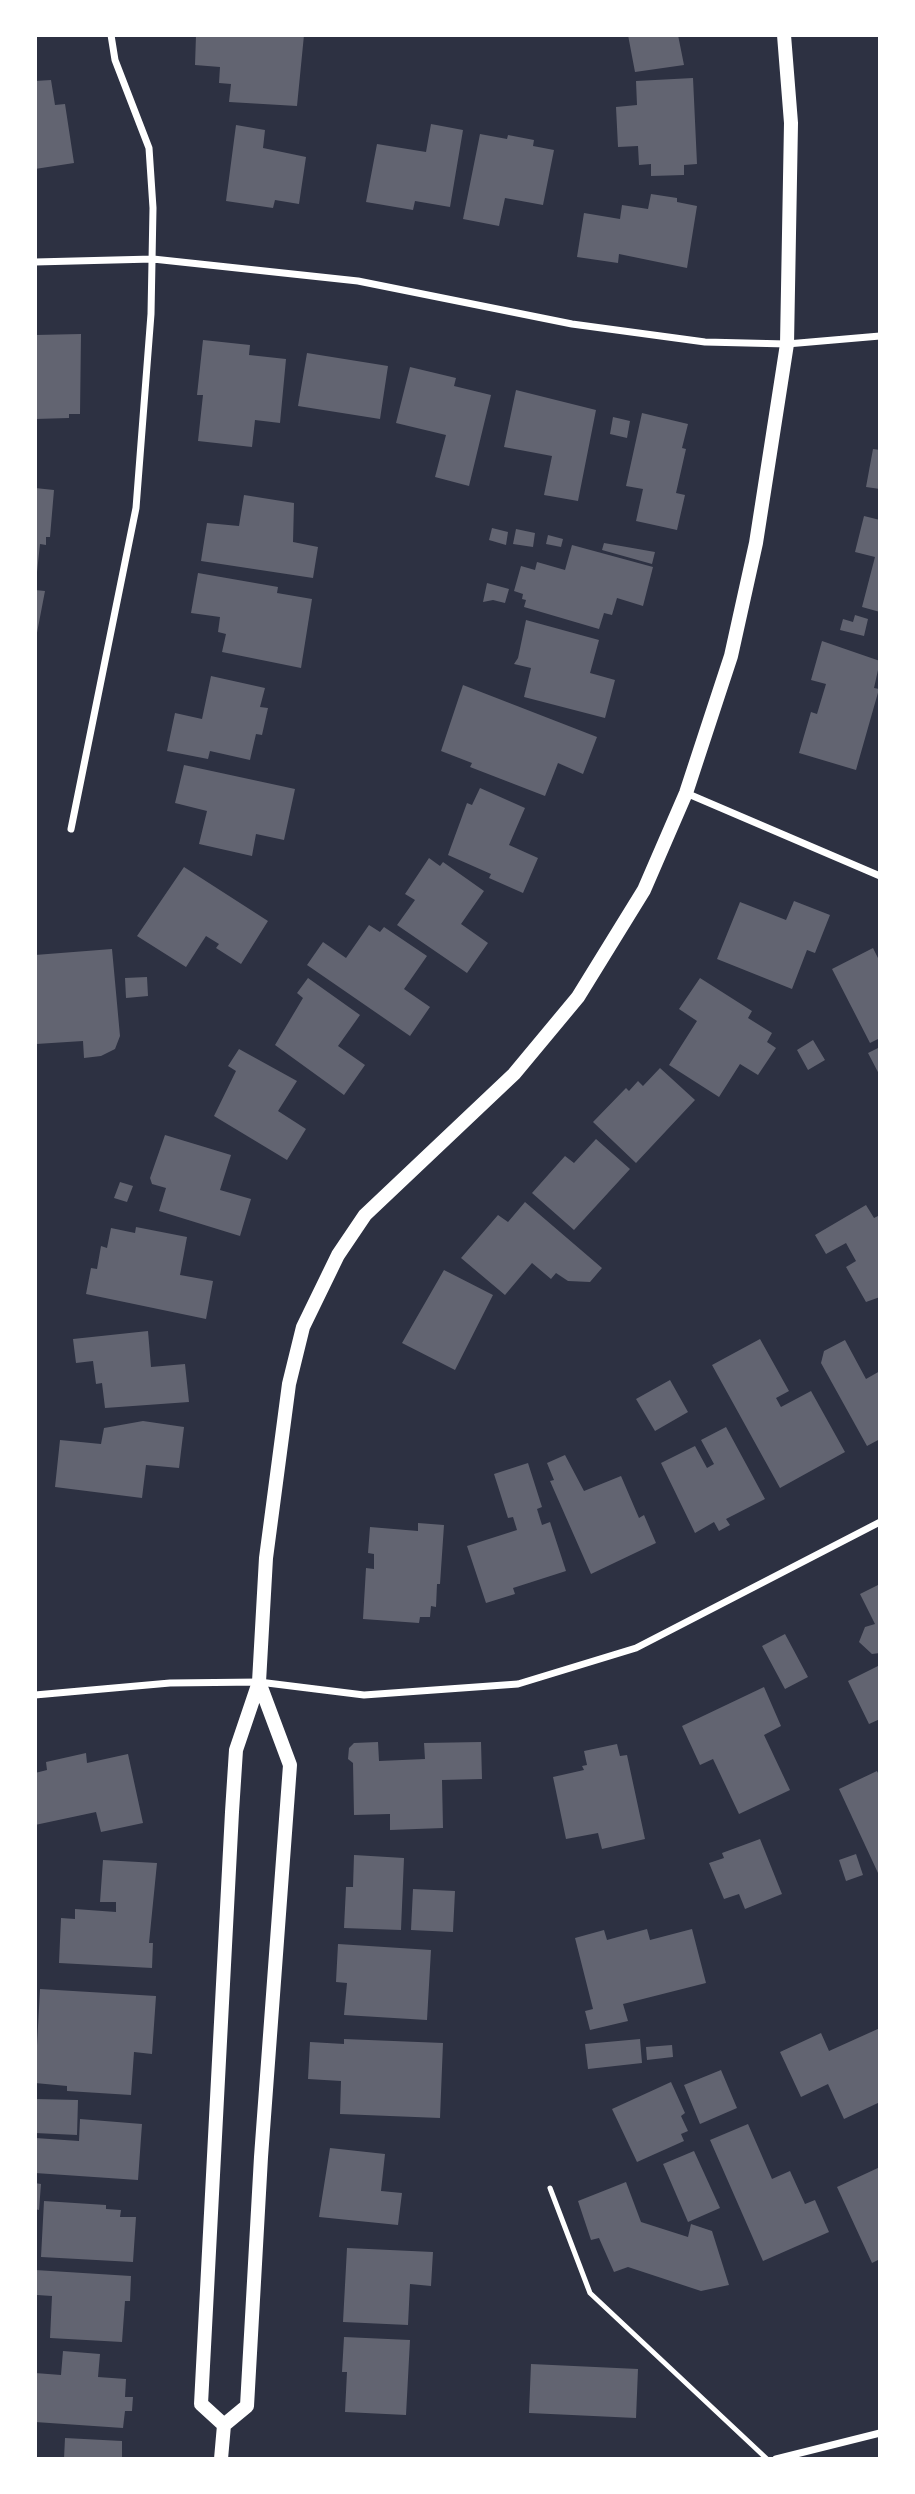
<!DOCTYPE html>
<html>
<head>
<meta charset="utf-8">
<style>
	body { margin:0 }
	#map { position:relative; width:915px; height:2494px; overflow:hidden; background:#2d3142; font-family:"Space Grotesk",sans-serif }
	canvas { display:block }
	.frame { position:absolute; inset:0; border:37px solid #fff; pointer-events:none }
</style>
</head>
<body>
<div id="map">
<canvas width="915" height="2494"></canvas>
<div class="frame"></div>
</div>
<script>
const g = document.querySelector('canvas').getContext('2d');
g.lineJoin = 'round';
function fill(path, color) {
  g.fillStyle = color;
  g.fill(path, 'evenodd');
}
function poly(rows) {
  const path = new Path2D();
  for (const r of rows) {
    path.moveTo(r[0], r[1]);
    for (let i = 2; i < r.length; i += 2) path.lineTo(r[i], r[i + 1]);
  }
  return path;
}
function strokePath(path, color, width, dash) {
  g.strokeStyle = color;
  g.lineWidth = width;
  g.lineCap = dash ? 'butt' : 'round';
  g.setLineDash(dash || []);
  g.stroke(path);
}
fill(poly([
	[196,35,304,35,297,106,229,102,231,84,219,83,220,67,195,65],
	[628,35,678,35,684,65,635,72],
	[693,78,697,164,684,165,684,175,651,176,651,164,639,165,638,146,618,147,616,107,637,105,636,81],
	[51,80,55,105,65,104,74,163,35,169,35,81],
	[431,124,463,130,450,207,415,201,413,210,366,202,377,144,426,152],
	[236,125,265,130,263,148,306,157,299,204,275,200,273,208,226,201],
	[480,134,507,139,508,135,534,140,533,146,554,150,543,205,505,198,499,226,463,219],
	[651,194,677,198,677,202,697,206,687,268,619,254,618,263,577,257,584,213,620,219,622,205,648,209],
	[81,334,80,414,69,414,69,418,35,419,35,335],
	[203,340,250,345,249,355,286,359,280,423,255,420,252,447,198,441,203,395,197,395],
	[307,353,388,366,380,419,298,406],
	[410,367,456,378,454,386,491,395,469,486,435,477,446,435,396,423],
	[516,390,596,410,578,501,544,495,552,456,504,447],
	[642,413,688,424,682,448,686,449,676,493,685,495,677,530,636,521,643,489,626,486],
	[613,417,630,421,627,438,610,434],
	[873,449,880,450,880,489,866,487],
	[35,488,54,490,50,537,46,537,46,545,40,544,37,572],
	[244,495,294,503,293,542,318,547,313,578,201,561,207,523,239,526],
	[864,516,880,520,880,612,862,607,875,557,855,552],
	[492,528,508,532,506,545,489,540],
	[516,529,535,533,533,547,513,544],
	[548,535,563,539,561,547,546,544],
	[604,543,655,552,652,564,602,550],
	[572,545,653,567,643,606,617,598,612,615,604,613,599,629,524,607,526,600,522,599,523,594,514,591,521,566,535,570,537,562,565,570],
	[198,573,278,587,277,593,312,599,301,668,222,652,226,634,218,632,220,617,191,613],
	[487,583,509,589,505,603,493,600,483,602],
	[35,590,45,591,36,638,35,638],
	[855,615,868,619,864,636,840,630,843,619,853,622],
	[526,620,599,640,590,673,615,680,605,718,524,697,531,668,514,664,518,658],
	[822,641,880,661,874,688,879,689,856,770,799,753,811,712,817,714,826,684,811,680],
	[211,676,265,688,260,707,268,708,262,735,256,734,250,760,210,751,208,759,167,751,175,713,202,719],
	[463,685,597,737,583,774,558,763,545,796,470,767,472,763,441,751],
	[184,765,295,789,284,840,256,834,252,856,199,844,207,811,175,803],
	[480,788,525,808,509,845,538,858,523,893,489,878,491,874,448,855,467,803,472,805],
	[429,858,440,866,443,862,484,891,461,924,488,943,467,973,397,925,415,900,405,894],
	[184,867,268,921,241,964,216,948,219,944,206,936,186,967,137,936],
	[794,901,830,915,815,953,807,950,792,989,717,959,740,902,786,920],
	[369,925,380,932,384,927,427,956,404,989,430,1007,410,1036,307,965,323,942,346,958],
	[873,948,880,962,880,1038,870,1043,832,969],
	[112,949,120,1036,115,1049,101,1056,84,1058,83,1041,36,1044,35,955],
	[147,977,148,996,126,998,125,978],
	[308,978,360,1015,338,1046,365,1065,344,1095,275,1045,303,998,297,993],
	[700,978,752,1011,748,1018,772,1033,767,1042,776,1048,758,1075,740,1064,719,1097,669,1065,697,1021,679,1009],
	[813,1040,825,1060,808,1070,797,1050],
	[880,1047,880,1076,868,1053],
	[239,1049,297,1081,278,1111,306,1129,287,1160,214,1116,236,1071,228,1066],
	[660,1068,695,1100,636,1163,593,1122,626,1088,629,1091,638,1081,643,1086],
	[165,1135,231,1155,220,1190,251,1199,240,1236,159,1211,166,1188,152,1184,150,1178],
	[596,1139,630,1169,574,1230,532,1193,565,1156,574,1163],
	[120,1182,133,1186,127,1202,114,1198],
	[525,1202,602,1268,590,1282,568,1281,556,1273,551,1279,532,1263,505,1295,461,1258,498,1215,508,1222],
	[866,1205,874,1218,880,1215,880,1297,866,1302,846,1267,856,1261,846,1243,826,1254,815,1235],
	[136,1227,187,1237,180,1275,213,1281,206,1319,86,1294,91,1268,97,1269,101,1246,107,1248,111,1228,135,1233],
	[444,1270,493,1295,455,1370,402,1343],
	[148,1331,151,1367,185,1364,189,1402,105,1408,102,1383,96,1384,93,1361,76,1363,73,1339],
	[760,1339,789,1391,776,1398,781,1407,811,1391,845,1452,780,1488,712,1365],
	[845,1340,866,1379,880,1371,880,1439,867,1446,821,1363,824,1351],
	[670,1380,688,1412,655,1431,636,1399],
	[143,1421,184,1427,179,1468,146,1465,142,1498,55,1487,60,1440,101,1444,104,1428],
	[726,1427,765,1499,726,1519,730,1525,719,1531,714,1522,695,1533,661,1463,695,1446,707,1468,714,1464,701,1440],
	[565,1455,584,1491,621,1476,639,1518,644,1515,656,1543,591,1574,550,1481,554,1480,547,1463],
	[528,1463,542,1507,537,1509,542,1525,550,1522,566,1571,513,1588,515,1594,486,1603,467,1546,517,1530,513,1517,508,1518,494,1474],
	[418,1523,444,1525,440,1584,437,1584,436,1607,431,1606,430,1617,420,1617,419,1623,363,1619,366,1568,374,1569,374,1554,368,1553,370,1527,418,1531],
	[880,1584,880,1653,872,1654,859,1642,865,1627,875,1624,860,1594],
	[785,1634,808,1677,785,1689,762,1646],
	[880,1665,880,1719,869,1724,848,1681],
	[764,1687,781,1726,764,1735,790,1790,739,1814,713,1759,700,1765,682,1726],
	[378,1742,379,1761,425,1759,424,1743,481,1742,482,1779,442,1780,443,1828,390,1830,390,1814,354,1815,353,1763,348,1759,349,1748,354,1743],
	[617,1744,620,1756,627,1755,645,1839,602,1849,598,1833,566,1839,553,1777,584,1770,582,1766,587,1765,584,1751],
	[86,1753,87,1763,128,1754,143,1823,101,1832,96,1812,35,1825,35,1773,47,1770,46,1762],
	[877,1771,880,1777,878,1873,839,1789],
	[760,1839,782,1894,745,1909,739,1894,724,1899,709,1863,724,1858,722,1853],
	[856,1854,863,1875,846,1881,839,1860],
	[354,1855,404,1858,401,1930,344,1928,346,1887,353,1887],
	[103,1860,157,1863,149,1943,153,1943,152,1968,59,1963,61,1918,75,1919,75,1909,116,1912,116,1902,100,1902],
	[413,1889,455,1891,453,1932,411,1930],
	[647,1929,650,1940,692,1929,706,1983,623,2004,628,2021,590,2030,585,2011,593,2009,575,1938,604,1930,607,1940],
	[338,1944,431,1950,427,2020,344,2015,347,1983,336,1982],
	[40,1989,156,1996,152,2054,134,2052,131,2095,67,2091,67,2086,35,2083],
	[880,2028,880,2102,844,2119,828,2084,801,2097,780,2052,821,2033,829,2051],
	[344,2039,443,2043,440,2118,340,2114,341,2081,308,2079,310,2042,344,2044],
	[640,2039,642,2063,588,2069,585,2044],
	[672,2045,673,2057,647,2060,646,2047],
	[721,2070,737,2108,700,2124,684,2085],
	[671,2082,685,2113,681,2116,688,2131,681,2134,684,2141,637,2162,612,2109],
	[35,2099,78,2100,77,2135,35,2133],
	[80,2119,142,2124,138,2180,35,2173,35,2138,79,2141],
	[748,2124,772,2179,790,2171,805,2204,815,2200,829,2232,763,2261,710,2140],
	[330,2148,385,2154,381,2191,402,2193,398,2225,319,2217],
	[694,2151,720,2208,688,2222,663,2164],
	[880,2167,880,2259,872,2263,837,2187],
	[626,2182,641,2222,688,2237,691,2224,712,2231,729,2285,701,2291,628,2267,614,2272,599,2238,591,2240,578,2201],
	[35,2183,41,2184,39,2210,35,2209],
	[44,2201,106,2205,106,2209,121,2210,120,2217,136,2217,133,2262,41,2257],
	[347,2248,433,2252,431,2286,410,2284,408,2325,343,2322],
	[35,2270,131,2276,130,2301,125,2301,122,2342,50,2338,52,2296,37,2295],
	[344,2337,410,2340,406,2415,345,2412,347,2372,342,2372],
	[63,2351,100,2354,98,2377,126,2379,125,2397,133,2397,132,2411,125,2411,123,2428,35,2422,35,2373,61,2375],
	[531,2364,638,2369,636,2418,529,2413],
	[65,2438,122,2441,122,2459,64,2459]
]), '#626471');
strokePath(poly([
	[550,2188,590,2293,767,2459]
]), '#fff', 5);
strokePath(poly([
	[35,262,153,259,358,281,572,324,705,342,787,344,880,336],
	[686,793,880,876],
	[71,829,136,508,151,314,153,208,149,148,115,60,111,35],
	[35,1695,170,1683,259,1682,364,1695,518,1684,636,1648,880,1522],
	[776,2459,880,2433]
]), '#fff', 7);
strokePath(poly([
	[224,2425,201,2404,232,1812,236,1750,259,1682,266,1558,289,1384,303,1327,338,1255,365,1215,514,1074,578,997,644,890,686,793,731,656,756,543,787,344,791,123,784,35],
	[221,2459,224,2425,247,2406,261,2157,290,1765,259,1682]
]), '#fff', 14);
</script>
</body>
</html>
